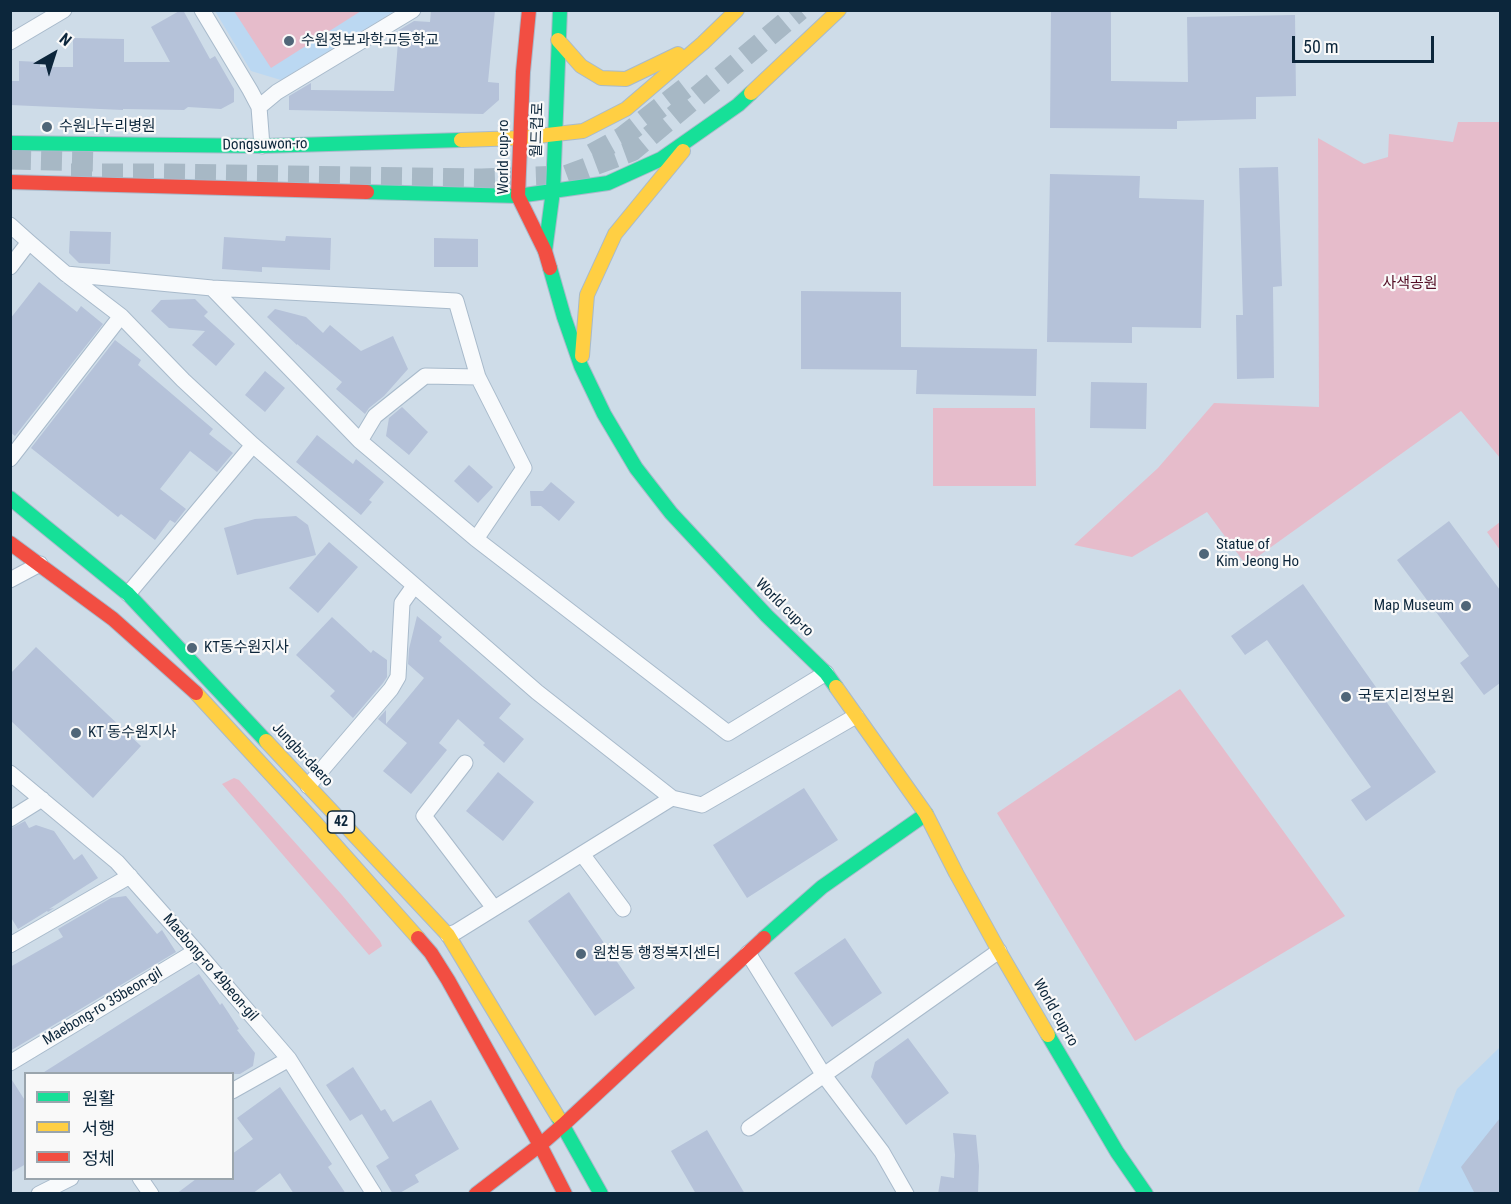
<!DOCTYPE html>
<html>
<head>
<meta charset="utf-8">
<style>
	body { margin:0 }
	#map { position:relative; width:1511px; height:1204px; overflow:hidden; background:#cedce8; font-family:"Roboto Condensed","Noto Sans KR",sans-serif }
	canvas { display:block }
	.frame { position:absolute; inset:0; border:12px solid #0c263b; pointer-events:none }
	.legend { position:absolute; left:24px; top:1072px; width:210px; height:108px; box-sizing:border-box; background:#f9f9f9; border:2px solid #9aa5ad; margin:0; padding:8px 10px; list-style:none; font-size:18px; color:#0c263b }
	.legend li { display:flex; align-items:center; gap:12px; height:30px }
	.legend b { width:30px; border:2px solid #9aa5ad }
	.north { position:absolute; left:24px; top:24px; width:60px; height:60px; -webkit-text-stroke:4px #f9f9f9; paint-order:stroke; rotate:39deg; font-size:16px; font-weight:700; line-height:24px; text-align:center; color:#0c263b }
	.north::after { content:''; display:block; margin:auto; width:21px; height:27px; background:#0c263b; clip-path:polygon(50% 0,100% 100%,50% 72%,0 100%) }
	.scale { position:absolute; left:1292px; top:36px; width:142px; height:27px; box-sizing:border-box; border:3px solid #0c263b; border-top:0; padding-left:8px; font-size:18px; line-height:21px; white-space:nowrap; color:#0c263b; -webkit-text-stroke:4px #f9f9f9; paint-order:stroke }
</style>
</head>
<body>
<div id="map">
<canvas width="1511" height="1204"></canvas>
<div class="frame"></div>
<ul class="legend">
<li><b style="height:8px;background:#16e098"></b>원활</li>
<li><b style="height:8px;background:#ffcf43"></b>서행</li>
<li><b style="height:8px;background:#f24e42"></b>정체</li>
</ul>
<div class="north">N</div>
<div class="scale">50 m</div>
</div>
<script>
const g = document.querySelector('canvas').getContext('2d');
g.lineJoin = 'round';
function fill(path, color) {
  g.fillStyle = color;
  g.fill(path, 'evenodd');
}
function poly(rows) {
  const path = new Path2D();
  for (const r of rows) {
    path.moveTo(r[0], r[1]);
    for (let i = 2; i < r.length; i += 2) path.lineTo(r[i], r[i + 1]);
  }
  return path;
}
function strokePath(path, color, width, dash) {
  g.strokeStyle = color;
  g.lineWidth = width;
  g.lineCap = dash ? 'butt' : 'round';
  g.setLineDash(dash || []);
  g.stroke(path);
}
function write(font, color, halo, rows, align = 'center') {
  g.font = font + ' "Roboto Condensed","Noto Sans KR",sans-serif';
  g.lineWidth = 4.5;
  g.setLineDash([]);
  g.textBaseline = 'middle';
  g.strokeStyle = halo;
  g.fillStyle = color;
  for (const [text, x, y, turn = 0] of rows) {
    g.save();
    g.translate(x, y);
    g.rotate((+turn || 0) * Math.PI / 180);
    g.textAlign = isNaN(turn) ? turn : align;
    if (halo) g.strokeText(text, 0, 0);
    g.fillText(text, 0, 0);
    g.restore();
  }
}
fill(poly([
	[215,11,395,11,281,80,251,71],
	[1500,1047,1500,1193,1417,1194,1457,1089]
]), '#bbd8f2');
fill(poly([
	[234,11,361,11,271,68],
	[1458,122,1500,122,1500,458,1461,411,1246,565,1207,512,1132,557,1074,545,1158,468,1214,403,1319,407,1318,138,1364,164,1388,157,1389,134,1453,142],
	[933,408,1035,408,1036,486,933,486],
	[1500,522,1500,550,1487,532],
	[1180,689,1345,916,1135,1041,997,813],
	[234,778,239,780,342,895,380,941,382,946,369,955,222,784]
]), '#e6bccb');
fill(poly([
	[181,10,183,10,210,59,215,56,234,89,234,102,221,109,188,107,184,110,123,109,123,110,10,105,10,81,19,81,19,61,40,62,40,67,73,67,73,38,124,39,124,62,170,62,151,27],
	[431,10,495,10,488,82,499,83,499,100,483,114,289,110,289,96,311,83,311,90,394,91,399,30,414,21,430,22],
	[1051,10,1111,10,1111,81,1188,82,1187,17,1295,15,1296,96,1256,97,1256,119,1177,121,1177,129,1050,128],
	[1278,167,1282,286,1273,287,1274,378,1237,379,1236,315,1243,315,1239,168],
	[1050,174,1140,176,1139,198,1204,200,1201,328,1132,327,1132,343,1047,342],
	[70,231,111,232,110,264,79,263,69,253],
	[286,236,331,238,330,270,262,267,262,272,222,269,224,237,285,241],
	[434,238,478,239,478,267,434,267],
	[39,282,77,312,81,306,103,324,15,436,10,432,10,319],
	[801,291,901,292,901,347,1037,349,1036,396,916,394,917,370,801,369],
	[195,299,208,312,204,316,235,344,216,366,192,345,205,331,169,328,151,311,161,300],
	[275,309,306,317,323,333,330,325,361,351,393,336,408,369,384,396,369,408,365,414,336,389,342,382,297,344,297,345,267,317],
	[115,340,141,360,138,365,213,429,209,434,233,453,217,472,190,451,160,489,186,509,175,523,170,520,155,540,121,514,118,517,31,448],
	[265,371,285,388,265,412,245,395],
	[1091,382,1147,383,1146,429,1090,428],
	[402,407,428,432,409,455,386,436,389,418],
	[317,435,353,464,356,459,384,482,369,500,372,502,361,515,296,462],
	[469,465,493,487,478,503,454,481],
	[551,482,575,502,559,521,541,506,531,506,530,491,543,491],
	[296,516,308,525,316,555,237,575,224,528,255,519],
	[1449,521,1500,590,1500,683,1484,695,1460,663,1469,656,1397,560],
	[329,542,358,567,318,613,289,588],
	[1303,584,1436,772,1366,821,1351,800,1371,787,1267,640,1245,655,1231,636],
	[417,616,442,637,439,641,511,704,499,718,524,739,504,763,483,745,485,743,458,719,439,743,447,750,411,794,383,771,407,743,378,719,386,710,386,724,424,678,408,664,409,649],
	[332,617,371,653,373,650,387,660,387,677,383,683,353,718,330,696,335,691,296,655],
	[36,647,141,746,93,798,10,720,10,674],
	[498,772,534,802,503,841,466,811],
	[804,788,838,840,747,898,713,845],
	[25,821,29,828,36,825,54,831,74,860,82,854,98,878,49,909,54,908,48,912,47,911,18,929,10,916,10,829],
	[569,892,635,988,595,1016,528,921],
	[126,896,157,934,162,930,176,952,10,1051,10,967,63,937,58,929,111,898],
	[845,938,882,993,832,1027,794,973],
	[199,974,220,1005,222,1003,239,1029,237,1030,255,1053,253,1066,240,1074,41,1074],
	[908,1038,949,1093,906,1125,871,1077,875,1062],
	[353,1067,381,1111,385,1109,393,1122,431,1100,459,1149,415,1175,419,1182,398,1194,393,1194,376,1166,389,1158,362,1114,350,1121,326,1085],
	[10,1077,26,1102,26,1164,10,1173],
	[280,1087,332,1164,328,1167,346,1194,294,1194,280,1173,252,1194,176,1194,196,1179,232,1179,232,1154,253,1139,237,1118],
	[1500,1118,1500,1194,1475,1194,1461,1167],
	[707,1130,745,1194,696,1194,671,1151],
	[953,1133,976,1135,979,1166,978,1194,938,1194,941,1176,954,1178,955,1155]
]), '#b5c2d9');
strokePath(poly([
	[592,154,621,138,688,86],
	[10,159,95,161],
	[71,174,163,174,482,179,565,176,632,151,800,10]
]), '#a7b8c5', 21, [21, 10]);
const street = poly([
	[202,10,250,90,259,107,262,146],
	[10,42,64,10],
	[259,107,277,92,413,10],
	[10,225,29,242,66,274,121,316,183,380,253,445,537,692,672,798,456,932,448,935],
	[10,267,29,242],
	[66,274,212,288,456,301,478,377,524,468,476,539],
	[212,288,360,441,476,539,728,733,826,673],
	[360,441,375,416,425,376,478,377],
	[10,459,121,316],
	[10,580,40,564],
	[128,594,253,445],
	[465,763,424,816,494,908],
	[10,773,117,862,196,951,289,1059,374,1194],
	[308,786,391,689,398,677,402,603,414,586],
	[672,798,702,805,856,716],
	[10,819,42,799],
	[582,854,623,909],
	[10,945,130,876],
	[748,953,823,1074,882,1152,906,1194],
	[10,1063,196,951],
	[232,1091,289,1059],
	[749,1128,999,951],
	[140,1178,151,1194],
	[39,1194,71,1178]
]);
const fast = poly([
	[10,143,262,146,461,140],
	[367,192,518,196,608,183,661,159,738,105,751,93],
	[545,251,553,191,560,10],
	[550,268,564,317,581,366,604,414,636,468,671,513,767,616,826,673,836,687],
	[10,498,128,594,266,741],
	[764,938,822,887,926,814],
	[1048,1035,1117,1152,1146,1194],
	[558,1117,601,1194]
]);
const slow = poly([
	[558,40,581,66,601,78,626,79,678,54],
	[751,93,839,10],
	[461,140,520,138,583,131,626,109,703,43,737,10],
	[582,356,587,295,615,234,683,151],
	[836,687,926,814,956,873,999,951,1048,1035],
	[196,693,313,820,418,938],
	[266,741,448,935,558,1117]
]);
const jam = poly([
	[529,10,523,72,518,196,545,251,550,268],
	[10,182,367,192],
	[10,543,113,619,196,693],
	[418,938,431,953,448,980,540,1145,565,1194],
	[476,1194,540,1145,563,1125,764,938]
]);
strokePath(street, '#a8bacb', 17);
strokePath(fast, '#a8bacb', 16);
strokePath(slow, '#a8bacb', 16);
strokePath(jam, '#a8bacb', 16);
strokePath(street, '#f8fafc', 15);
strokePath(fast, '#16e098', 14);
strokePath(slow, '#ffcf43', 14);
strokePath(jam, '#f24e42', 14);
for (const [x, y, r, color] of [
	[289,41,6,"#506678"],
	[47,127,6,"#506678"],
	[1204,554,6,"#506678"],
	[1466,606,6,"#506678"],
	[192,648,6,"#506678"],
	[1346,697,6,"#506678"],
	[76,733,6,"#506678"],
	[581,954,6,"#506678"]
]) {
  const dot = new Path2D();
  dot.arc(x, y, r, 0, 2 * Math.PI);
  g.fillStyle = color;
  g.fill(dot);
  strokePath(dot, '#f9f9f9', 2);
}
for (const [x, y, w] of [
	[341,822,27]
]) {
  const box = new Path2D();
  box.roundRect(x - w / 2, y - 11, w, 22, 4.5);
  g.fillStyle = '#f9f9f9';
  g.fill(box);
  strokePath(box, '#0c263b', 1.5);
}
write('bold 14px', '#0c263b', null, [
	["42",341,822]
]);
write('15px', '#0c263b', '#f9f9f9', [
	["수원정보과학고등학교",301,41],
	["수원나누리병원",59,127],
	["Statue of",1216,545],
	["Kim Jeong Ho",1216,562],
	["Map Museum",1454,606,"right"],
	["KT동수원지사",204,648],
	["국토지리정보원",1358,697],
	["KT 동수원지사",88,733],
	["원천동 행정복지센터",593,954]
], 'left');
write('15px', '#0c263b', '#f9f9f9', [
	["월드컵로",538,130,-88],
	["Dongsuwon-ro",265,145,-1],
	["World cup-ro",504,157,-90],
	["World cup-ro",784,608,45],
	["Jungbu-daero",302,755,47],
	["Maebong-ro 49beon-gil",210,968,49],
	["Maebong-ro 35beon-gil",103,1007,-31],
	["World cup-ro",1055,1013,60]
]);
write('15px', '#530d24', '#f9f9f9', [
	["사색공원",1410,284]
]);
</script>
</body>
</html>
